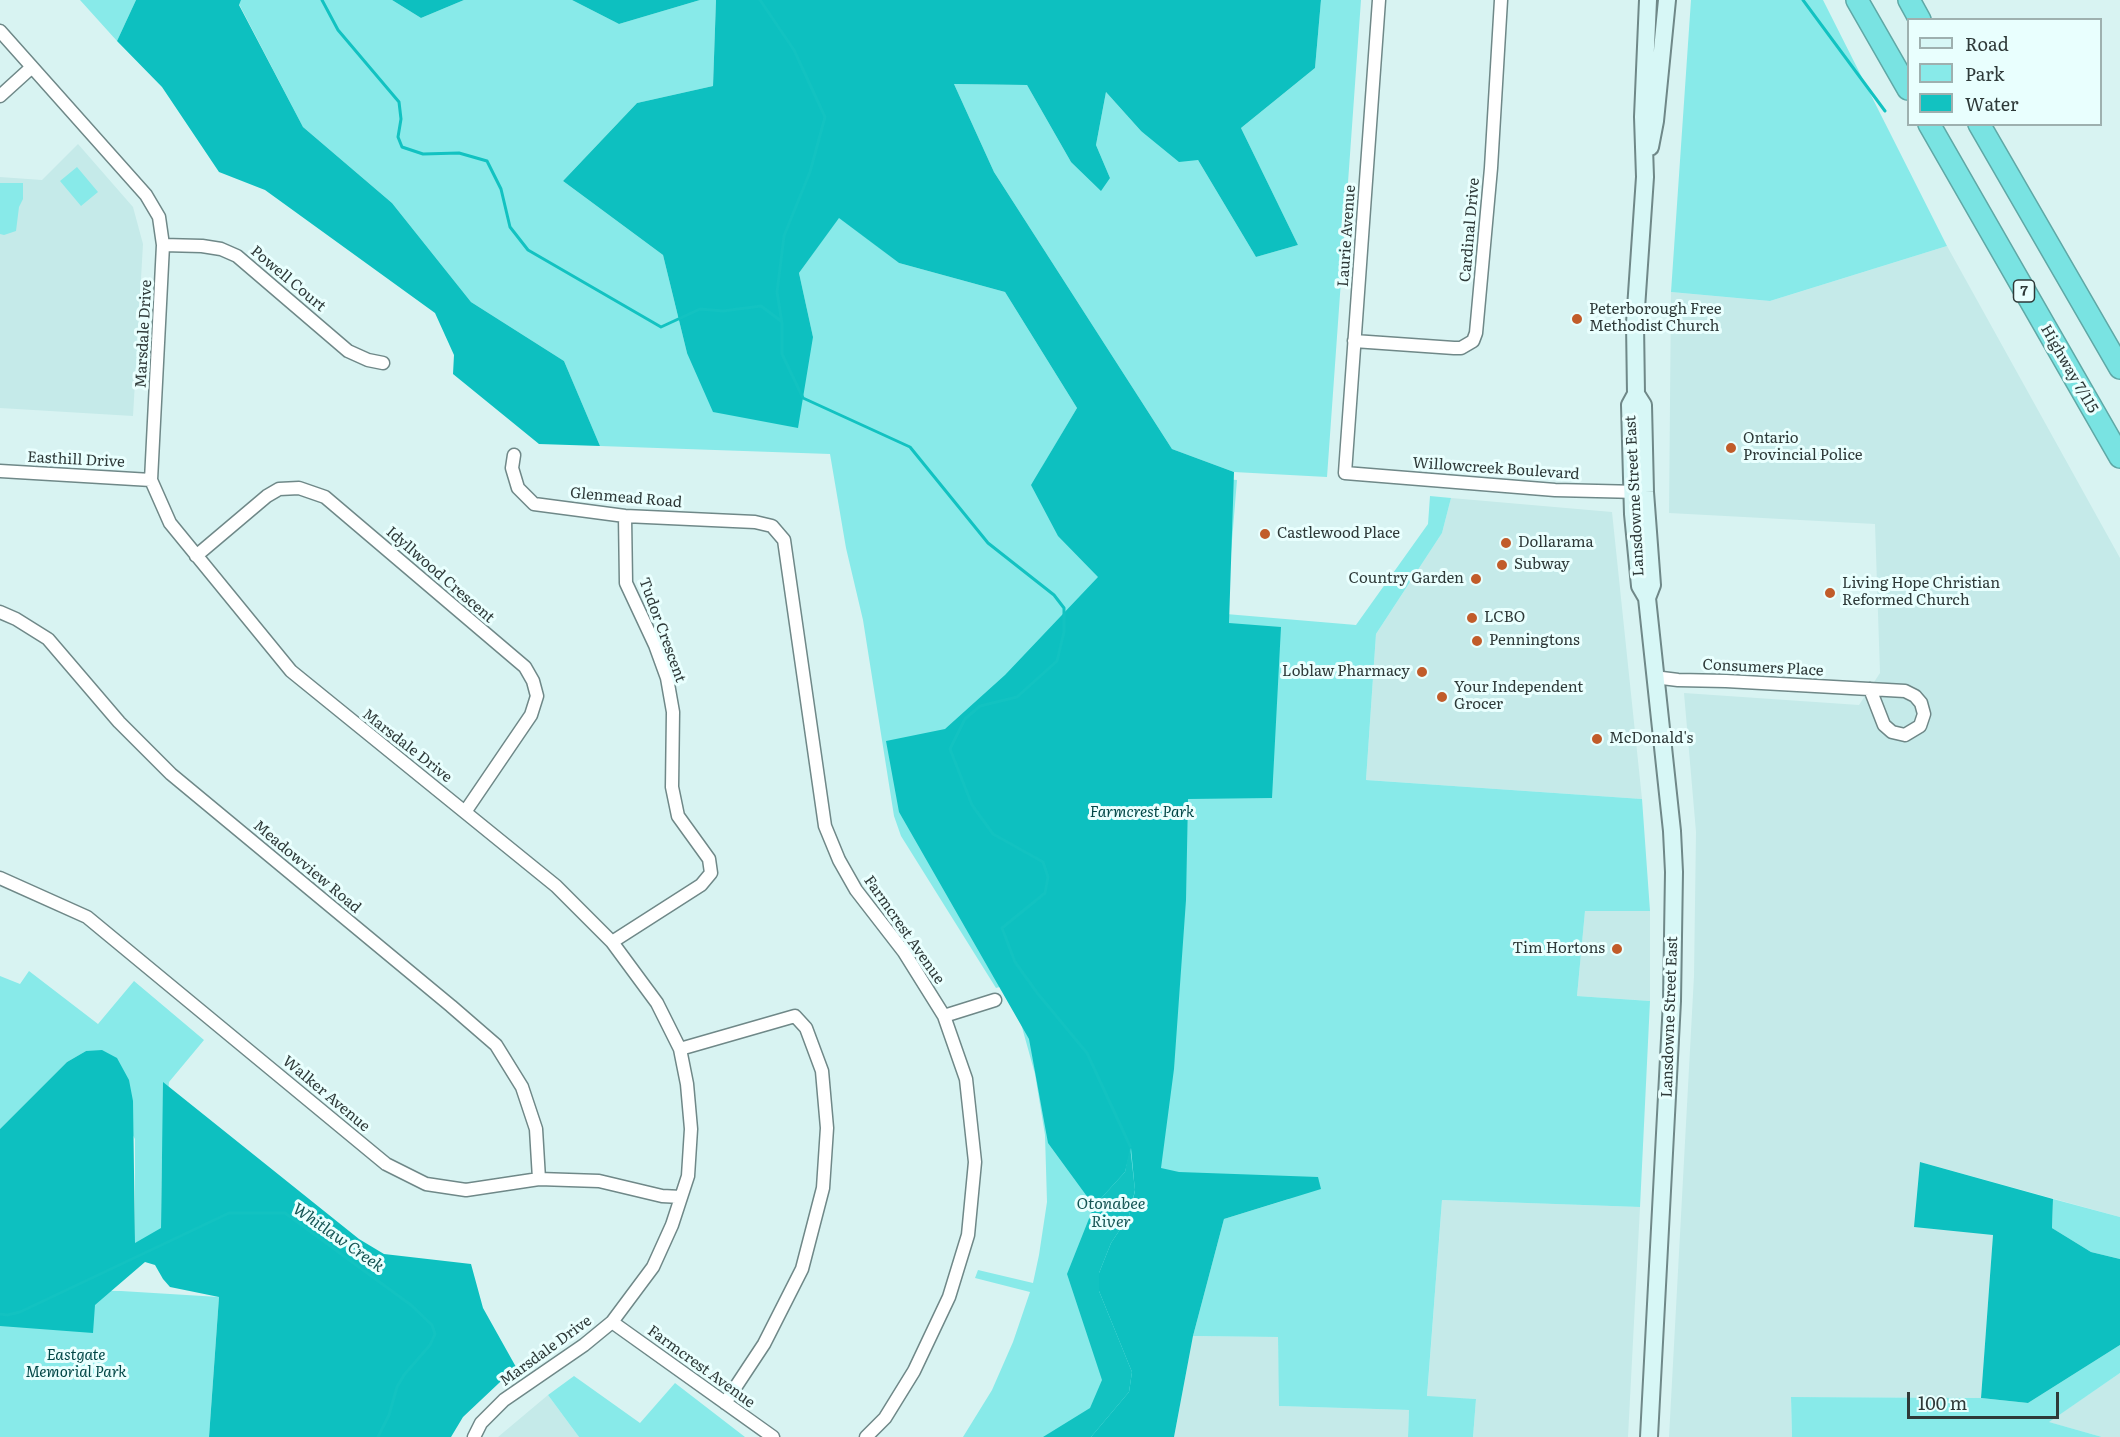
<!DOCTYPE html>
<html>
<head>
<meta charset="utf-8">
<style>
	body { margin:0 }
	#map { position:relative; width:2120px; height:1437px; overflow:hidden; background:#d8f3f2; font-family:Literata,serif }
	canvas { display:block }
	.legend { position:absolute; left:1907px; top:18px; width:195px; height:108px; box-sizing:border-box; background:#e9fffe; border:2px solid #9eb0af; margin:0; padding:8px 10px; list-style:none; font-size:18px; color:#2e3938 }
	.legend li { display:flex; align-items:center; gap:12px; height:30px }
	.legend b { width:30px; border:2px solid #9eb0af }
	.scale { position:absolute; left:1907px; top:1392px; width:152px; height:27px; box-sizing:border-box; border:3px solid #2e3938; border-top:0; padding-left:8px; font-size:18px; line-height:21px; white-space:nowrap; color:#2e3938; -webkit-text-stroke:4px #e9fffe; paint-order:stroke }
</style>
</head>
<body>
<div id="map">
<canvas width="2120" height="1437"></canvas>
<ul class="legend">
<li><b style="height:8px;background:#d7f7f6"></b>Road</li>
<li><b style="height:16px;background:#88eae9"></b>Park</li>
<li><b style="height:16px;background:#12c2c1"></b>Water</li>
</ul>
<div class="scale">100 m</div>
</div>
<script>
const g = document.querySelector('canvas').getContext('2d');
g.lineJoin = 'round';
function fill(path, color) {
  g.fillStyle = color;
  g.fill(path, 'evenodd');
}
function poly(rows) {
  const path = new Path2D();
  for (const r of rows) {
    path.moveTo(r[0], r[1]);
    for (let i = 2; i < r.length; i += 2) path.lineTo(r[i], r[i + 1]);
  }
  return path;
}
function strokePath(path, color, width, dash) {
  g.strokeStyle = color;
  g.lineWidth = width;
  g.lineCap = dash ? 'butt' : 'round';
  g.setLineDash(dash || []);
  g.stroke(path);
}
function write(font, color, halo, rows, align = 'center') {
  g.font = font + ' Literata,serif';
  g.lineWidth = 6;
  g.setLineDash([]);
  g.textBaseline = 'middle';
  g.strokeStyle = halo;
  g.fillStyle = color;
  for (const [text, x, y, turn = 0] of rows) {
    g.save();
    g.translate(x, y);
    g.rotate((+turn || 0) * Math.PI / 180);
    g.textAlign = isNaN(turn) ? turn : align;
    if (halo) g.strokeText(text, 0, 0);
    g.fillText(text, 0, 0);
    g.restore();
  }
}
fill(poly([
	[78,144,133,207,143,244,133,416,0,408,0,177,42,180],
	[1947,246,2120,558,2120,1217,1920,1162,1993,1235,1981,1398,1791,1397,1792,1437,1669,1437,1694,976,1696,832,1684,693,1859,705,1880,673,1875,524,1669,513,1671,292,1770,301],
	[1451,498,1612,512,1642,799,1366,780,1376,634,1442,533],
	[1585,910,1650,911,1650,1001,1577,996],
	[1442,1200,1640,1207,1628,1437,1473,1437,1476,1399,1427,1397],
	[1193,1336,1278,1337,1280,1406,1409,1410,1408,1437,1174,1437],
	[2120,1373,2120,1437,2102,1437,2048,1422],
	[548,1395,579,1437,498,1437]
]), '#c5eae9');
fill(poly([
	[80,0,136,0,117,41],
	[241,0,392,0,421,18,464,0,572,0,619,24,700,0,716,0,713,86,637,103,563,181,663,255,687,353,813,337,799,273,839,217,899,263,1005,292,1077,408,1042,467,1237,480,1226,614,1356,625,1428,524,1430,496,1451,498,1442,533,1376,634,1366,780,1642,799,1650,911,1585,911,1577,996,1650,1001,1640,1207,1442,1200,1427,1396,1476,1399,1473,1437,1408,1437,1409,1410,1279,1406,1278,1337,1193,1336,1224,1219,1289,1199,1185,1176,1169,1437,963,1437,992,1390,1013,1342,1030,1292,975,1278,978,1270,1033,1283,1039,1255,1047,1202,1045,1135,1035,1074,1010,984,996,988,901,836,894,816,863,620,846,548,830,454,600,446,564,361,471,302,392,203,303,127,239,4],
	[1321,0,1361,0,1327,477,1234,472,1172,449,994,172,954,84,1027,85,1071,162,1110,178,1096,145,1106,92,1141,131,1198,160,1256,257,1298,245,1241,128,1315,68],
	[1691,0,1823,0,1947,246,1770,301,1671,292],
	[77,167,98,192,81,206,60,181],
	[0,183,23,183,23,199,19,207,16,231,4,235,0,234],
	[29,971,98,1024,134,981,204,1040,169,1082,162,1155,161,1229,135,1244,135,1139,86,1051,67,1062,0,1129,0,976,20,984],
	[2053,1199,2120,1217,2120,1259,2091,1252,2052,1228],
	[0,1290,121,1291,219,1297,209,1437,0,1437],
	[2120,1345,2120,1373,2049,1422,2102,1437,1792,1437,1791,1397,1981,1398,2028,1403],
	[574,1376,640,1423,675,1383,745,1437,579,1437,548,1395]
]), '#88eae9');
fill(poly([
	[136,0,241,0,239,5,303,127,392,203,471,302,564,361,600,446,539,444,453,374,454,355,435,313,265,190,219,172,162,87,117,41],
	[392,0,464,0,421,18],
	[572,0,700,0,619,24],
	[716,0,1321,0,1315,68,1241,128,1298,245,1256,257,1198,160,1179,162,1141,131,1106,92,1096,145,1110,178,1101,191,1071,162,1027,85,954,84,994,172,1172,449,1234,472,1229,623,1281,627,1272,798,1188,799,1186,900,1174,1069,1161,1168,1179,1172,1318,1177,1321,1189,1224,1219,1193,1336,1174,1437,1091,1437,1129,1392,1132,1372,1099,1291,1099,1273,1111,1243,1129,1216,1135,1191,1131,1148,1125,1172,1094,1206,1048,1143,1029,1039,899,812,886,741,945,729,1005,675,1098,577,1058,536,1031,485,1077,408,1005,292,899,263,839,218,799,273,813,337,798,428,713,412,687,353,663,255,563,181,637,103,713,86],
	[102,1050,117,1058,129,1080,133,1101,135,1243,161,1228,163,1082,359,1239,384,1254,471,1264,483,1308,516,1367,463,1417,451,1437,209,1437,219,1297,170,1287,163,1279,155,1265,145,1262,95,1305,93,1333,0,1326,0,1129,67,1062,86,1051],
	[1920,1162,2053,1199,2052,1228,2091,1252,2120,1259,2120,1345,2028,1403,1981,1398,1993,1235,1914,1227]
]), '#0dc0c0');
fill(poly([
	[1130,1146,1135,1190,1129,1216,1111,1243,1099,1273,1099,1291,1132,1372,1129,1392,1091,1437,1043,1437,1090,1408,1102,1380,1067,1274,1094,1206,1125,1172]
]), '#12c2c1');
strokePath(poly([
	[322,0,338,30,399,102,401,119,398,137,402,147,423,154,459,153,487,161,501,189,510,227,528,250,661,327,700,309,723,311,761,306,781,321],
	[760,0,794,50,825,117,810,172,784,236,777,292,782,323,782,354,803,398,910,447,988,543,1054,595,1064,608,1064,632,1057,661,1017,697,980,706,965,719,950,749,972,805,993,834,1043,862,1048,877,1045,893,1002,928,1015,962,1038,994,1087,1053,1130,1146],
	[1803,0,1885,111],
	[0,1314,7,1315,20,1312,229,1213,285,1213,411,1305,432,1325,435,1334,430,1345,404,1375,397,1387,389,1415,378,1437]
]), '#12c2c1', 3);
const street = poly([
	[1379,0,1345,473,1555,490,1639,492],
	[0,31,146,195,159,217,163,245,151,480,170,523,291,671,556,886,612,942,657,1003,680,1049,687,1084,691,1129,688,1176,672,1225,653,1267,612,1322,584,1345,504,1400,481,1423,474,1437],
	[0,96,32,67],
	[163,245,202,246,221,249,237,256,348,351,368,360,383,363],
	[1354,341,1454,348,1461,348,1473,341,1476,333,1491,168,1501,0],
	[514,455,512,468,518,488,534,504,625,516,755,522,772,526,784,540,825,826,839,860,856,890,904,952,944,1016,966,1079,975,1162,968,1235,949,1297,914,1371,885,1418,866,1437],
	[0,471,151,480],
	[196,556,267,496,279,489,299,488,325,497,525,667,533,681,537,696,531,715,465,812],
	[0,612,16,619,48,639,119,722,171,774,451,1006,496,1045,522,1087,536,1129,539,1179],
	[1654,677,1678,680,1726,681,1851,688,1905,691,1915,696,1921,703,1924,714,1920,726,1905,735,1892,732,1884,725,1870,689],
	[0,878,87,917,386,1164,426,1184,466,1190,539,1179,599,1181,662,1196,681,1197],
	[612,942,701,885,711,873,709,859,678,816,672,787,673,712,667,678,655,645,626,583,625,516],
	[944,1016,995,1000],
	[680,1049,795,1016,806,1028,822,1071,827,1128,823,1188,802,1269,764,1344,725,1403],
	[612,1322,773,1437]
]);
const secondary = poly([
	[1650,147,1655,121,1667,0],
	[1636,394,1643,405,1645,492,1652,585,1647,598,1672,831,1674,872,1672,1001,1649,1437],
	[1647,598,1640,586,1633,514,1630,405,1636,394,1635,323,1645,177,1643,117,1648,0]
]);
const highway = poly([
	[1857,0,1908,89],
	[1909,0,1920,20],
	[1929,124,2120,457],
	[1979,124,2120,368]
]);
strokePath(street, '#6f8888', 15);
strokePath(secondary, '#6f8888', 20);
strokePath(highway, '#5fa8a6', 24);
strokePath(street, '#fff', 12);
strokePath(secondary, '#d7f7f6', 16);
strokePath(highway, '#79e3e2', 21);
for (const [x, y, r, color] of [
	[1577,319,6,"#c15c2a"],
	[1731,448,6,"#c15c2a"],
	[1265,534,6,"#c15c2a"],
	[1506,543,6,"#c15c2a"],
	[1502,565,6,"#c15c2a"],
	[1476,579,6,"#c15c2a"],
	[1830,593,6,"#c15c2a"],
	[1472,618,6,"#c15c2a"],
	[1477,641,6,"#c15c2a"],
	[1422,672,6,"#c15c2a"],
	[1442,697,6,"#c15c2a"],
	[1597,739,6,"#c15c2a"],
	[1617,949,6,"#c15c2a"]
]) {
  const dot = new Path2D();
  dot.arc(x, y, r, 0, 2 * Math.PI);
  g.fillStyle = color;
  g.fill(dot);
  strokePath(dot, '#e9fffe', 2);
}
for (const [x, y, w] of [
	[2024,291,21]
]) {
  const box = new Path2D();
  box.roundRect(x - w / 2, y - 11, w, 22, 4.5);
  g.fillStyle = '#e9fffe';
  g.fill(box);
  strokePath(box, '#2e3938', 1.5);
}
write('bold 14px', '#2e3938', null, [
	["7",2024,291]
]);
write('15px', '#2e3938', '#e9fffe', [
	["Cardinal Drive",1470,230,-85],
	["Laurie Avenue",1347,236,-86],
	["Powell Court",288,279,40],
	["Marsdale Drive",144,334,-87],
	["Highway 7/115",2069,369,60],
	["Easthill Drive",76,460,3],
	["Willowcreek Boulevard",1496,469,4],
	["Lansdowne Street East",1635,496,-93],
	["Glenmead Road",626,498,5],
	["Idyllwood Crescent",440,575,41],
	["Tudor Crescent",662,630,70],
	["Consumers Place",1763,668,3],
	["Marsdale Drive",407,746,38],
	["Meadowview Road",307,867,40],
	["Farmcrest Avenue",904,930,55],
	["Lansdowne Street East",1670,1017,-88],
	["Walker Avenue",326,1094,40],
	["Marsdale Drive",546,1351,-36],
	["Farmcrest Avenue",701,1367,36]
]);
write('15px', '#2e3938', '#e9fffe', [
	["Peterborough Free",1589,310],
	["Methodist Church",1589,327],
	["Ontario",1743,439],
	["Provincial Police",1743,456],
	["Castlewood Place",1277,534],
	["Dollarama",1518,543],
	["Subway",1514,565],
	["Country Garden",1464,579,"right"],
	["Living Hope Christian",1842,584],
	["Reformed Church",1842,601],
	["LCBO",1484,618],
	["Penningtons",1489,641],
	["Loblaw Pharmacy",1410,672,"right"],
	["Your Independent",1454,688],
	["Grocer",1454,705],
	["McDonald's",1609,739],
	["Tim Hortons",1605,949,"right"]
], 'left');
write('italic 15px', '#004646', '#e9fffe', [
	["Farmcrest Park",1142,813],
	["Eastgate",76,1356],
	["Memorial Park",76,1373]
]);
write('italic 16px', '#155554', '#e9fffe', [
	["Otonabee",1111,1204],
	["River",1111,1222],
	["Whitlaw Creek",338,1238,35]
]);
</script>
</body>
</html>
